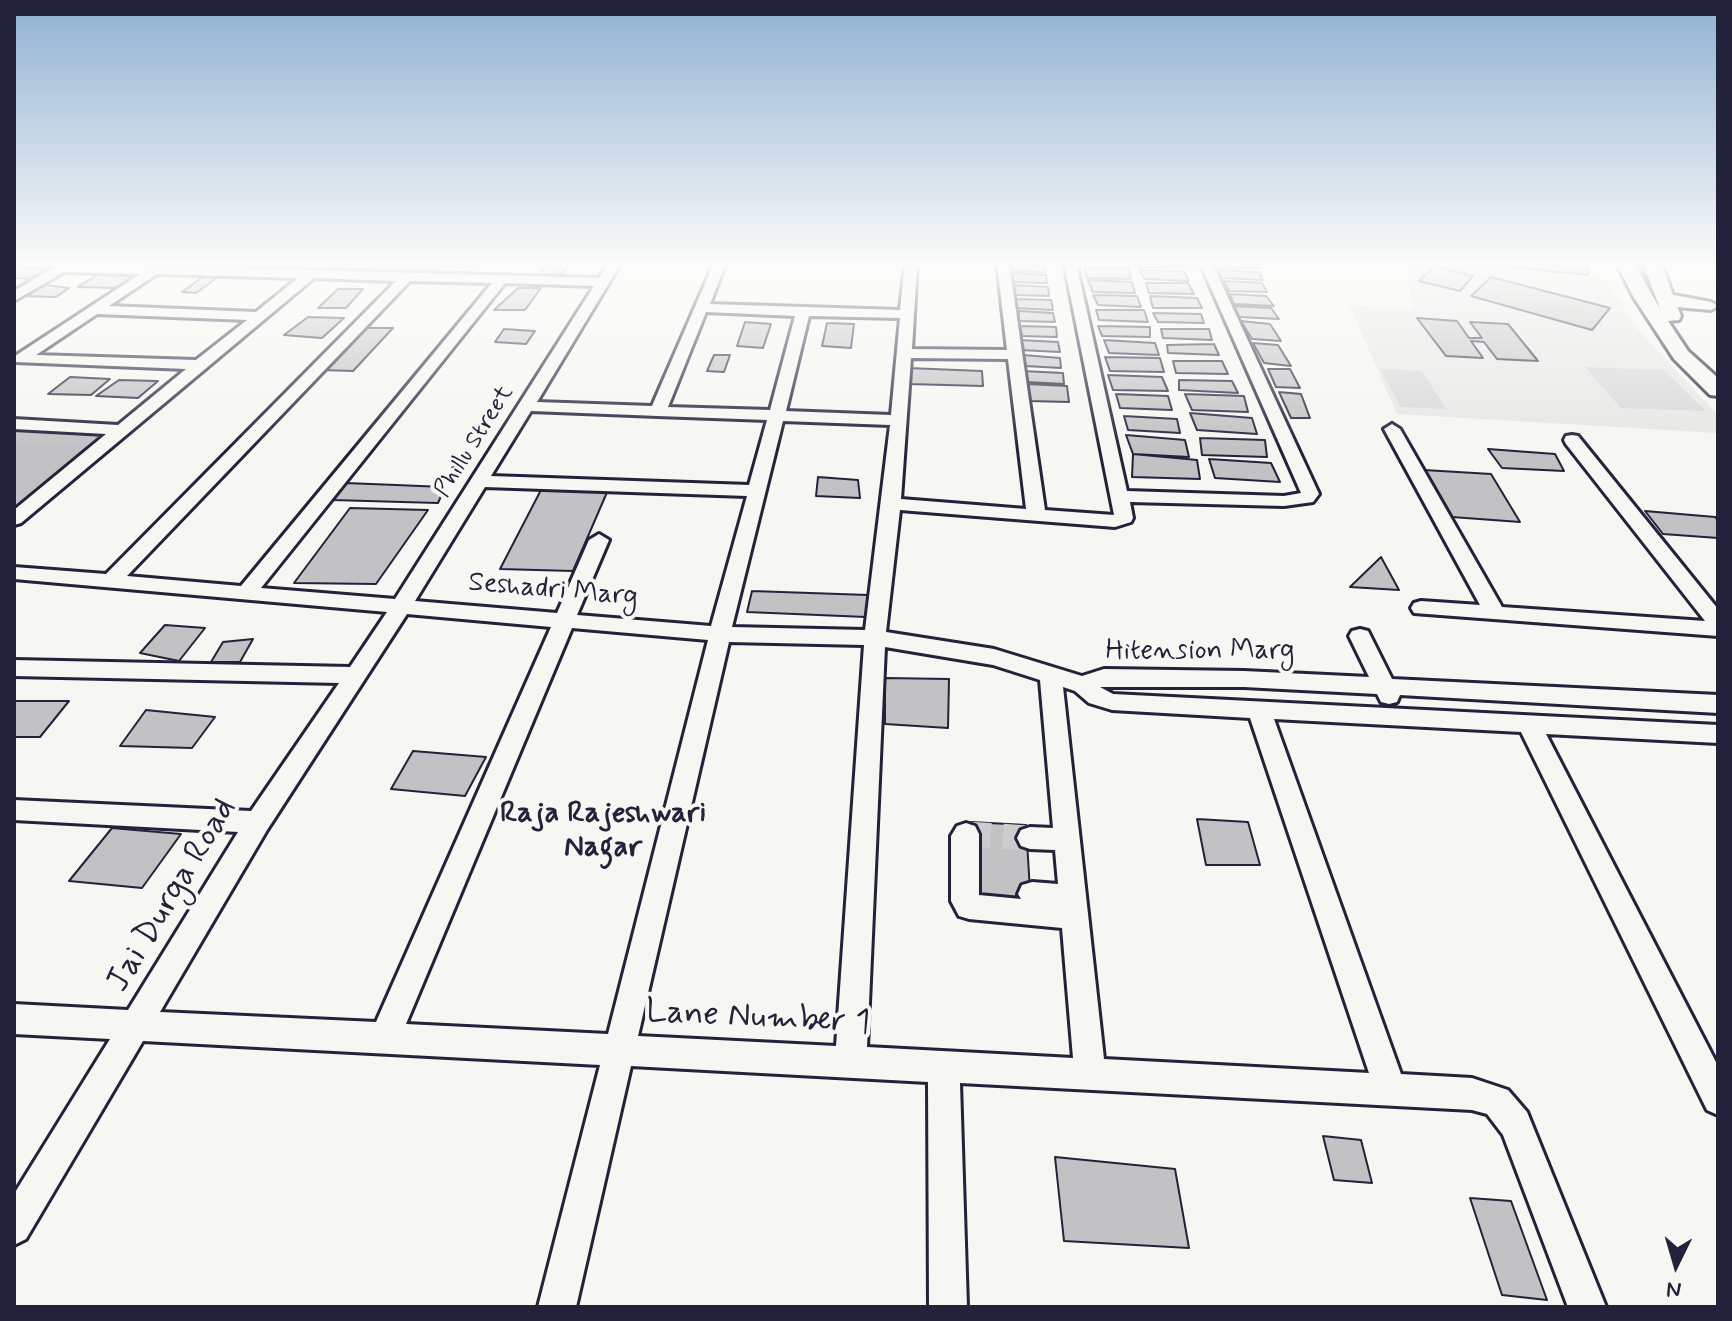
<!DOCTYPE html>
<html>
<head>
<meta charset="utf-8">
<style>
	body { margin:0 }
	#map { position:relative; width:1732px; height:1321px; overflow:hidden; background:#f6f6f2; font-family:Mynerve,sans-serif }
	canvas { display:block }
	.frame { position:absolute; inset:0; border:16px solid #22223b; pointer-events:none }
	.north { position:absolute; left:1636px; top:1225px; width:80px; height:80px; -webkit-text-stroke:6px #f6f6f2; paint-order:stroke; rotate:185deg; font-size:22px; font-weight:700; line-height:32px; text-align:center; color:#22223b }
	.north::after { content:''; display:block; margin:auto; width:28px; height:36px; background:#22223b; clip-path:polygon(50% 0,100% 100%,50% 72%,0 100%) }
</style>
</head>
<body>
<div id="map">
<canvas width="1732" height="1321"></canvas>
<div class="frame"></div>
<div class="north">N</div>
</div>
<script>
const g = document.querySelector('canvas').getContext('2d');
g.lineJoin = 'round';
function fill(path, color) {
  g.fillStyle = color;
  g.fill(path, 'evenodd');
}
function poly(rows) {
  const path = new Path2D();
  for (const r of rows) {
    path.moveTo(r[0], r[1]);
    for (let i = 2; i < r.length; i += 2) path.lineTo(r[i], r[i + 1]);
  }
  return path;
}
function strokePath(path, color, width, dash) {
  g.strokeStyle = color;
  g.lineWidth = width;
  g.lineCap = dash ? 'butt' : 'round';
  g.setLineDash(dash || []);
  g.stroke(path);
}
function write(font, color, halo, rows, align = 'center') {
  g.font = font + ' Mynerve,sans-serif';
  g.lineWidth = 8;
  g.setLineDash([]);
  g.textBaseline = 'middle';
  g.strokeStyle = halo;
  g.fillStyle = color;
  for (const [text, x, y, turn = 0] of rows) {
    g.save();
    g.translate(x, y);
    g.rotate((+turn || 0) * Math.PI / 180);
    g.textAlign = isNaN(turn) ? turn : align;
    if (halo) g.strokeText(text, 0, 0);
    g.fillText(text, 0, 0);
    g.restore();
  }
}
fill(poly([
	[1404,263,1450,263,1606,278,1637,328,1718,415,1718,433,1397,414,1349,305,1414,309]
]), '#e6e6e4');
fill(poly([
	[1585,367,1663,370,1706,411,1621,408],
	[1380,369,1422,371,1446,409,1401,407]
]), '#d7d7d7');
const building = poly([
	[373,263,407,263,396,273,363,272,373,263],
	[407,263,443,263,434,272,396,273,407,263],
	[548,263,571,263,562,274,540,274,548,263],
	[1012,263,1044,263,1045,272,1011,271,1012,263],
	[1138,263,1180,263,1182,267,1139,267,1138,263],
	[1216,263,1257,263,1261,268,1219,267,1216,263],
	[1470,263,1587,263,1588,275,1470,263],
	[1434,266,1473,276,1460,291,1419,281,1434,266],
	[14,268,15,267,48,269,31,279,14,278,14,268],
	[1084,268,1128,268,1131,279,1087,278,1084,268],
	[1139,270,1184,271,1189,281,1145,279,1139,270],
	[1216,270,1259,272,1263,280,1222,278,1216,270],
	[1011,273,1046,275,1047,283,1012,282,1011,273],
	[97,275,133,276,115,288,78,287,97,275],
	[204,276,218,277,196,293,182,292,204,276],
	[1491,277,1610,308,1592,330,1471,296,1491,277],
	[1088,280,1132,282,1135,293,1093,292,1088,280],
	[1224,281,1262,283,1267,292,1229,291,1224,281],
	[1146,283,1188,283,1194,294,1149,293,1146,283],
	[45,285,69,288,56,297,24,296,45,285],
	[1013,285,1048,287,1049,296,1016,295,1013,285],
	[518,288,541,288,525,310,494,310,518,288],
	[338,289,363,289,346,308,318,308,338,289],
	[1230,294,1266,296,1274,306,1234,304,1230,294],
	[1093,295,1137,296,1141,307,1098,305,1093,295],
	[1150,296,1197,298,1202,308,1153,308,1150,296],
	[1017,299,1051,300,1053,310,1015,308,1017,299],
	[1232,306,1271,308,1279,319,1239,317,1232,306],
	[1096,310,1144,310,1148,322,1099,320,1096,310],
	[1019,311,1053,313,1055,322,1019,321,1019,311],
	[1153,313,1201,314,1204,323,1158,322,1153,313],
	[308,317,344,318,322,338,284,335,308,317],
	[1417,318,1457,321,1469,338,1482,338,1470,322,1508,324,1538,361,1497,359,1484,342,1471,341,1483,358,1446,356,1417,318],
	[1241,321,1270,324,1281,341,1252,339,1241,321],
	[745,322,771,324,763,348,737,346,745,322],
	[827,323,854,324,851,348,822,346,827,323],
	[1020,326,1056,327,1057,337,1022,336,1020,326],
	[1098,326,1150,327,1150,337,1102,336,1098,326],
	[362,328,393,328,353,371,322,370,362,328],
	[504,329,535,331,526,344,495,342,504,329],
	[1161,329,1209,329,1212,340,1163,338,1161,329],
	[1019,340,1058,342,1060,352,1020,350,1019,340],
	[1104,340,1155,343,1159,355,1109,353,1104,340],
	[1253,343,1278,345,1291,366,1264,363,1253,343],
	[1214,344,1219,355,1168,353,1167,345,1214,344],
	[714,355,730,355,724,372,707,371,714,355],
	[1023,355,1060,358,1061,368,1025,366,1023,355],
	[1105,357,1160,358,1164,372,1110,371,1105,357],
	[1173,361,1222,361,1228,374,1176,373,1173,361],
	[908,368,982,371,983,386,908,384,908,368],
	[1268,369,1290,369,1300,388,1276,387,1268,369],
	[1022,371,1063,373,1064,384,1027,382,1022,371],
	[1108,375,1162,377,1168,391,1113,390,1108,375],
	[70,377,110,379,91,395,48,394,70,377],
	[119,380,158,381,138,398,96,396,119,380],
	[1179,380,1232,381,1238,393,1179,390,1179,380],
	[1028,384,1067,386,1069,402,1029,401,1028,384],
	[1279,392,1301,394,1310,418,1291,418,1279,392],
	[1116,394,1168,396,1172,410,1120,408,1116,394],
	[1185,394,1244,396,1248,412,1192,410,1185,394],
	[1190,413,1252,418,1257,434,1197,430,1190,413],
	[1124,416,1177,419,1180,433,1128,430,1124,416],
	[14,428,106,432,14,511,14,428],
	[1126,435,1185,440,1189,457,1133,454,1126,435],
	[1200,438,1265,440,1267,457,1202,455,1200,438],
	[1488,449,1555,454,1564,471,1502,468,1488,449],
	[1133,454,1197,460,1200,479,1132,477,1133,454],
	[1209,459,1271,463,1280,482,1215,478,1209,459],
	[1424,470,1491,474,1520,522,1452,517,1424,470],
	[818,477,858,480,860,498,816,496,818,477],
	[346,483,445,487,438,503,332,500,346,483],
	[542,488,608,490,573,571,500,569,542,488],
	[350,508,428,510,376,584,294,583,350,508],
	[1645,511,1715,517,1718,520,1718,538,1663,534,1645,511],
	[1381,557,1399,590,1350,587,1381,557],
	[752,591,868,595,866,617,747,612,752,591],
	[165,625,205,628,179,661,140,653,165,625],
	[253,639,240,662,211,662,223,642,253,639],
	[885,678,949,679,948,728,885,724,885,678],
	[14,701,69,701,40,737,14,737,14,701],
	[146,710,215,717,192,748,120,746,146,710],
	[413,751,486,757,465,796,391,789,413,751],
	[1197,819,1248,822,1260,865,1206,865,1197,819],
	[971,822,1026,825,1031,907,974,903,971,822],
	[112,828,181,834,142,888,69,881,112,828],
	[1323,1136,1361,1140,1372,1183,1334,1180,1323,1136],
	[1055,1157,1175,1169,1189,1248,1064,1241,1055,1157],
	[1470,1198,1511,1201,1547,1300,1502,1295,1470,1198]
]);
fill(building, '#c2c2c4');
strokePath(building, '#22223b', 2);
strokePath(poly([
	[966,834,1030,838]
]), '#cccccd', 25, [25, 12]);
const street = poly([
	[61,263,599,278,609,263,621,263,537,402,652,406,714,263,726,263,710,304,900,310,905,263,917,263,912,349,1007,350,997,263,1009,263,1045,510,1114,515,1064,263,1076,263,1127,491,1284,496,1301,493,1200,263,1212,263,1319,494,1313,502,1284,506,1130,502,1133,518,1131,522,1115,527,900,510,886,632,994,649,1082,676,1104,669,1244,671,1369,677,1349,636,1352,631,1360,629,1368,631,1392,679,1718,695,1718,713,1400,695,1397,702,1389,704,1381,702,1377,694,1244,687,1100,687,1113,694,1718,725,1718,743,1546,734,1718,1066,1718,1115,1707,1110,1521,732,1274,719,1401,1074,1472,1078,1508,1090,1527,1112,1606,1307,1568,1307,1503,1135,1487,1114,1472,1110,960,1083,967,1307,929,1307,928,1082,631,1066,576,1307,538,1307,600,1065,143,1041,26,1239,14,1245,14,1194,110,1039,14,1034,14,1004,128,1010,238,832,14,820,14,800,251,811,339,683,14,676,14,660,350,667,387,612,14,579,14,567,106,574,396,281,314,278,21,523,14,525,14,510,106,434,14,429,14,419,118,425,186,369,15,362,15,356,140,274,64,272,14,301,14,291,61,263],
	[157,274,298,278,256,312,109,306,157,274],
	[410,281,492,283,241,586,127,576,410,281],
	[505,283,594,286,395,599,261,588,505,283],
	[706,312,795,316,770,410,668,407,706,312],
	[97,314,247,320,196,360,36,355,97,314],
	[809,316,900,318,891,415,786,411,809,316],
	[911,358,1008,359,1026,509,901,499,911,358],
	[531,411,658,416,767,420,749,485,491,476,531,411],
	[783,421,890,425,865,630,732,627,783,421],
	[485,487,747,496,711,626,577,615,609,540,599,534,589,540,557,613,415,601,485,487],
	[407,614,551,627,376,1022,160,1012,267,830,407,614],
	[572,628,708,640,608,1034,406,1024,572,628],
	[729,642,864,645,836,1046,638,1036,729,642],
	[885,647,993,665,1040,680,1053,828,1030,827,1021,830,1017,838,1021,846,1030,849,1055,850,1058,884,1032,882,1022,885,1018,894,1021,899,979,895,979,834,975,826,966,823,957,826,951,836,951,901,959,916,969,919,1062,928,1073,1058,867,1047,885,647],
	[1063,687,1075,691,1089,703,1112,710,1250,718,1369,1073,1104,1059,1063,687],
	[1663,293,1711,302,1718,306,1711,310,1665,306,1660,305,1656,297,1663,293],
	[1392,424,1400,429,1502,607,1705,621,1566,444,1564,440,1566,436,1572,435,1578,436,1718,609,1718,636,1414,613,1411,608,1414,603,1421,601,1480,605,1384,429,1392,424]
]);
const secondary = poly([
	[1616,263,1634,263,1660,309,1643,263,1661,263,1681,316,1679,320,1668,321,1688,351,1718,378,1718,396,1710,395,1674,359,1633,296,1616,263]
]);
strokePath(street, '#22223b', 6);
strokePath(secondary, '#22223b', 6);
fill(street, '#f6f6f2');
fill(secondary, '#f6f6f2');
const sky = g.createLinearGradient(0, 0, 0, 448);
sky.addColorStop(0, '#90b1d3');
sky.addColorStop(0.59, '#fbfbf9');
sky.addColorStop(1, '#fbfbf900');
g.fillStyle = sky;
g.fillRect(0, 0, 1732, 448);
write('24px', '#22223b', '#f6f6f2', [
	["Phillu Street",475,442,-58]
]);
write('28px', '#22223b', '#f6f6f2', [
	["Seshadri Marg",553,591,5],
	["Hitension Marg",1200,652]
]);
write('bold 30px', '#22223b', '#f6f6f2', [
	["Raja Rajeshwari",603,815],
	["Nagar",603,849]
]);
write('34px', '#22223b', '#f6f6f2', [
	["Jai Durga Road",173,896,-59],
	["Lane Number 1",758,1019,3]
]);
</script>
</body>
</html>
